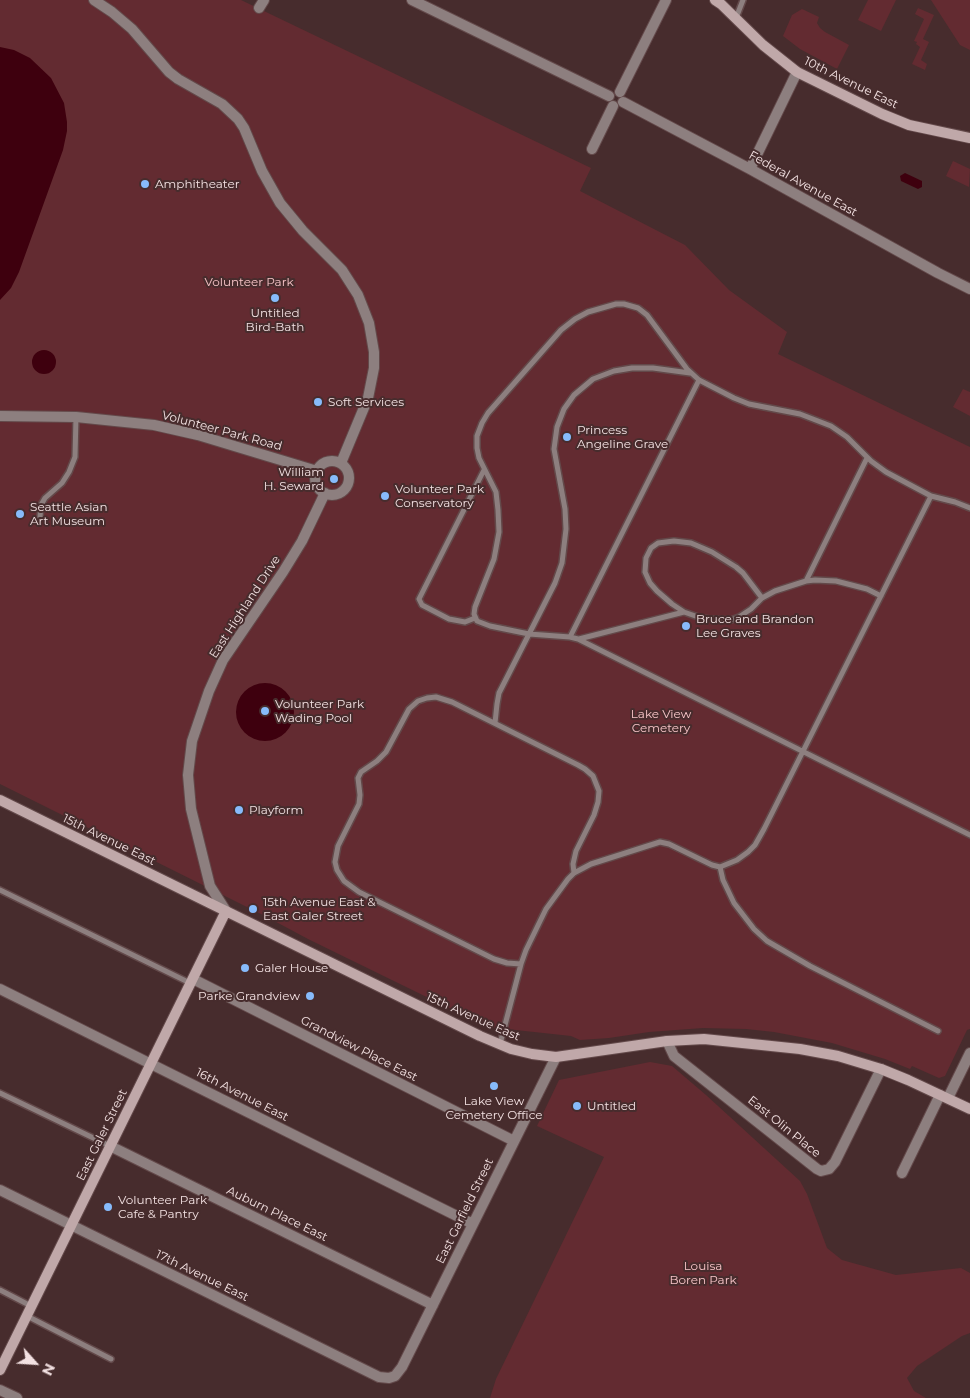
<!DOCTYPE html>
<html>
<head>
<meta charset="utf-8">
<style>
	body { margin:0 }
	#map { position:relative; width:970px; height:1398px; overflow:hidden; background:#472c2d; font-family:Montserrat,sans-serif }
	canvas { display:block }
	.north { position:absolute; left:10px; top:1338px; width:50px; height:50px; -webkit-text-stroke:4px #472c2d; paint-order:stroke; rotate:116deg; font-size:14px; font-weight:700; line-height:20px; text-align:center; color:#f3e1e2 }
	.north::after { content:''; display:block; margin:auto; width:18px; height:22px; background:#f3e1e2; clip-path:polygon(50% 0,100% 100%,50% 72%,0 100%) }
</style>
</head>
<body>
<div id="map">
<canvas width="970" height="1398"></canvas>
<div class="north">N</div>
</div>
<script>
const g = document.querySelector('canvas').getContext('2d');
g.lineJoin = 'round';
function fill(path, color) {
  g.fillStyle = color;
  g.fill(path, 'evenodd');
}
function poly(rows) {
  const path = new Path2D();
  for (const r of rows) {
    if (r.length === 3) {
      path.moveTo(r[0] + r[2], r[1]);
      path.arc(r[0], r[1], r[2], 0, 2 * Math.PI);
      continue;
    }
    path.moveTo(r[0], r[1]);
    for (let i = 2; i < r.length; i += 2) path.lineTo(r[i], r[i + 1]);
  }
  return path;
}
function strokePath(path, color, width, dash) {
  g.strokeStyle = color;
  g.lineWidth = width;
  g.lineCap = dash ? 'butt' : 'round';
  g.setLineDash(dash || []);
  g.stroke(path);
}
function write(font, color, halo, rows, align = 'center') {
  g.font = font + ' Montserrat,sans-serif';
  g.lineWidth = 4;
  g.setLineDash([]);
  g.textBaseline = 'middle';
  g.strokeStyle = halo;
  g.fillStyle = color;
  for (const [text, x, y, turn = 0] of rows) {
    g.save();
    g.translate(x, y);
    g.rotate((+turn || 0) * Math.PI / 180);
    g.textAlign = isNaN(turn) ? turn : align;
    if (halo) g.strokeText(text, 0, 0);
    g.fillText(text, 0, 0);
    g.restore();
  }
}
fill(poly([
	[0,0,241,0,591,168,580,191,685,245,729,290,787,332,778,354,970,447,970,1029,967,1030,945,1076,939,1078,912,1066,910,1069,885,1059,832,1043,774,1032,746,1029,703,1028,649,1032,609,1038,580,1040,571,1036,488,1027,308,939,265,916,0,784],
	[868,0,896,0,881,31,858,20],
	[931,0,970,0,970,50,960,45],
	[918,8,934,15,923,39,929,42,921,60,927,64,925,70,912,64,920,47,916,44,917,42,914,41,924,19,915,14],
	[802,9,819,17,817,23,820,28,825,32,849,45,837,69,800,49,783,36,792,15],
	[953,161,970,169,969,187,946,176],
	[963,389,970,392,970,416,953,407],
	[650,1062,672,1066,706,1095,800,1181,807,1194,827,1248,842,1260,896,1275,961,1268,970,1273,970,1333,962,1336,917,1366,907,1378,914,1391,926,1398,490,1398,496,1379,604,1157,537,1126,559,1080]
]), '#632b31');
fill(poly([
	[0,47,14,50,30,58,51,78,64,103,67,122,67,131,63,150,19,272,11,288,0,300],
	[905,173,922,181,922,187,918,189,901,181,900,176],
	[44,362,12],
	[265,712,29]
]), '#3e000e');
const lane = poly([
	[736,18,743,0],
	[970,508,955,502,931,496,886,472,871,461,847,437,831,426,800,414,749,404,734,398,699,380,687,369,647,315,638,308,624,304,616,304,588,312,575,319,561,330,488,413,482,423,477,436,477,448,479,458,496,492,498,510,499,532,494,559,475,607,474,614,477,621,490,626,529,634,570,637,578,639,970,835],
	[40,517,41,505,45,498,62,483,69,472,75,457,76,417],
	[806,581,867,458],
	[762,598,743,573,736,567,712,552,691,543,674,541,658,543,651,548,646,558,645,572,650,583,657,591,672,604,684,612,701,618,710,619,731,620,739,617,751,609,762,598,775,591,806,581,815,580,836,581,867,589,881,596],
	[475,618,465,622,449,619,422,605,419,599,484,470],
	[570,637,699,380],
	[579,639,684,612],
	[495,723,497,704,499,693,555,583,562,563,566,529,565,509,554,449,557,427,564,409,574,395,593,379,614,371,632,368,653,368,690,373],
	[720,867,723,880,734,903,754,929,767,941,810,966,938,1031],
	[0,890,190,983],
	[521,964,507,963,494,959,359,892,344,881,337,870,335,862,338,846,359,804,360,795,358,778,361,772,377,761,386,752,409,709,418,701,427,698,436,697,452,702,578,765,585,769,593,776,599,791,598,802,594,815,576,851,573,864,574,873],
	[500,1044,521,964,526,950,546,909,568,879,574,873,591,864,660,842,669,844,712,865,720,867,737,860,748,852,755,845,764,829,931,496],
	[0,1093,110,1146],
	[0,1290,31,1306],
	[27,1316,111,1359]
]);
const street = poly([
	[94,0,112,12,132,29,169,72,178,79,222,104,238,119,244,128,262,171,280,203,303,231,342,270,358,295,369,323,374,352,374,368,368,398,341,463],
	[412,0,609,96],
	[259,8,264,0],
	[620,92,666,0],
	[623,102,750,169,938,273,970,289],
	[592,149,613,106],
	[750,169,797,72],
	[0,416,76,417,154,425,198,435,317,471],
	[332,478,17],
	[226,911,210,886,191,809,188,775,192,741,209,691,223,660,283,572,302,541,325,493],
	[193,979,514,1141],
	[0,989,473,1224],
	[667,1041,674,1056,817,1169,821,1171,829,1169,835,1162,881,1069],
	[948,1098,970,1053],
	[110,1146,433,1305],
	[902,1173,940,1095],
	[0,1190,379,1377,389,1378,395,1376,402,1367,556,1057],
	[0,1390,17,1398]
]);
const secondary = poly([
	[715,0,721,4,763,45,797,72,882,114,909,125,970,138],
	[0,800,480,1036,511,1049,532,1054,556,1057,667,1041,704,1039,800,1049,838,1056,881,1069,908,1080,970,1109],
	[0,1370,226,911]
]);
strokePath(lane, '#63494a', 8);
strokePath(street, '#63494a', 12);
strokePath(secondary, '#63494a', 12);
strokePath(lane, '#8d7f7f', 5);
strokePath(street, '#8d7f7f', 10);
strokePath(secondary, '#c0a8a9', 10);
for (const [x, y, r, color] of [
	[145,184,5,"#87bbfb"],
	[275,298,5,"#87bbfb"],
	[318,402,5,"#87bbfb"],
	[567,437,5,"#87bbfb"],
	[334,479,5,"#87bbfb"],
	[385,496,5,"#87bbfb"],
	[20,514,5,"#87bbfb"],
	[686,626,5,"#87bbfb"],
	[265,711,5,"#87bbfb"],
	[239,810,5,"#87bbfb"],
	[253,909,5,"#87bbfb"],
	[245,968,5,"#87bbfb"],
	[310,996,5,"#87bbfb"],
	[494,1086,5,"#87bbfb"],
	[577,1106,5,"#87bbfb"],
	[108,1207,5,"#87bbfb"]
]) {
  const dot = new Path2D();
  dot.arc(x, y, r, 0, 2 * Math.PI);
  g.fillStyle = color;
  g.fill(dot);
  strokePath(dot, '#472c2d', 2);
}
write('12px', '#f3e1e2', '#472c2d', [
	["10th Avenue East",851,83,26],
	["Federal Avenue East",803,184,29],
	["Volunteer Park Road",222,431,15],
	["East Highland Drive",245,607,-57],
	["15th Avenue East",109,840,26],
	["15th Avenue East",473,1017,24],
	["Grandview Place East",359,1049,27],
	["16th Avenue East",242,1095,27],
	["East Olin Place",784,1127,39],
	["East Galer Street",102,1135,-64],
	["East Garfield Street",465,1211,-64],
	["Auburn Place East",277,1214,26],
	["17th Avenue East",202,1276,26]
]);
write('12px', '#f3e1e2', '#472c2d', [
	["Amphitheater",155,184],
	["Untitled",275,313,"center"],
	["Bird-Bath",275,327,"center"],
	["Soft Services",328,402],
	["Princess",577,430],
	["Angeline Grave",577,444],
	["William",324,472,"right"],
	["H. Seward",324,486,"right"],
	["Volunteer Park",395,489],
	["Conservatory",395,503],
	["Seattle Asian",30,507],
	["Art Museum",30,521],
	["Bruce and Brandon",696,619],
	["Lee Graves",696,633],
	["Volunteer Park",275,704],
	["Wading Pool",275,718],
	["Playform",249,810],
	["15th Avenue East &",263,902],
	["East Galer Street",263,916],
	["Galer House",255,968],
	["Parke Grandview",300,996,"right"],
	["Lake View",494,1101,"center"],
	["Cemetery Office",494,1115,"center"],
	["Untitled",587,1106],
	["Volunteer Park",118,1200],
	["Cafe & Pantry",118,1214]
], 'left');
write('12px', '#f7c4c7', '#472c2d', [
	["Volunteer Park",249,282],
	["Lake View",661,714],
	["Cemetery",661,728],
	["Louisa",703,1266],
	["Boren Park",703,1280]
]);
</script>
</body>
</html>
